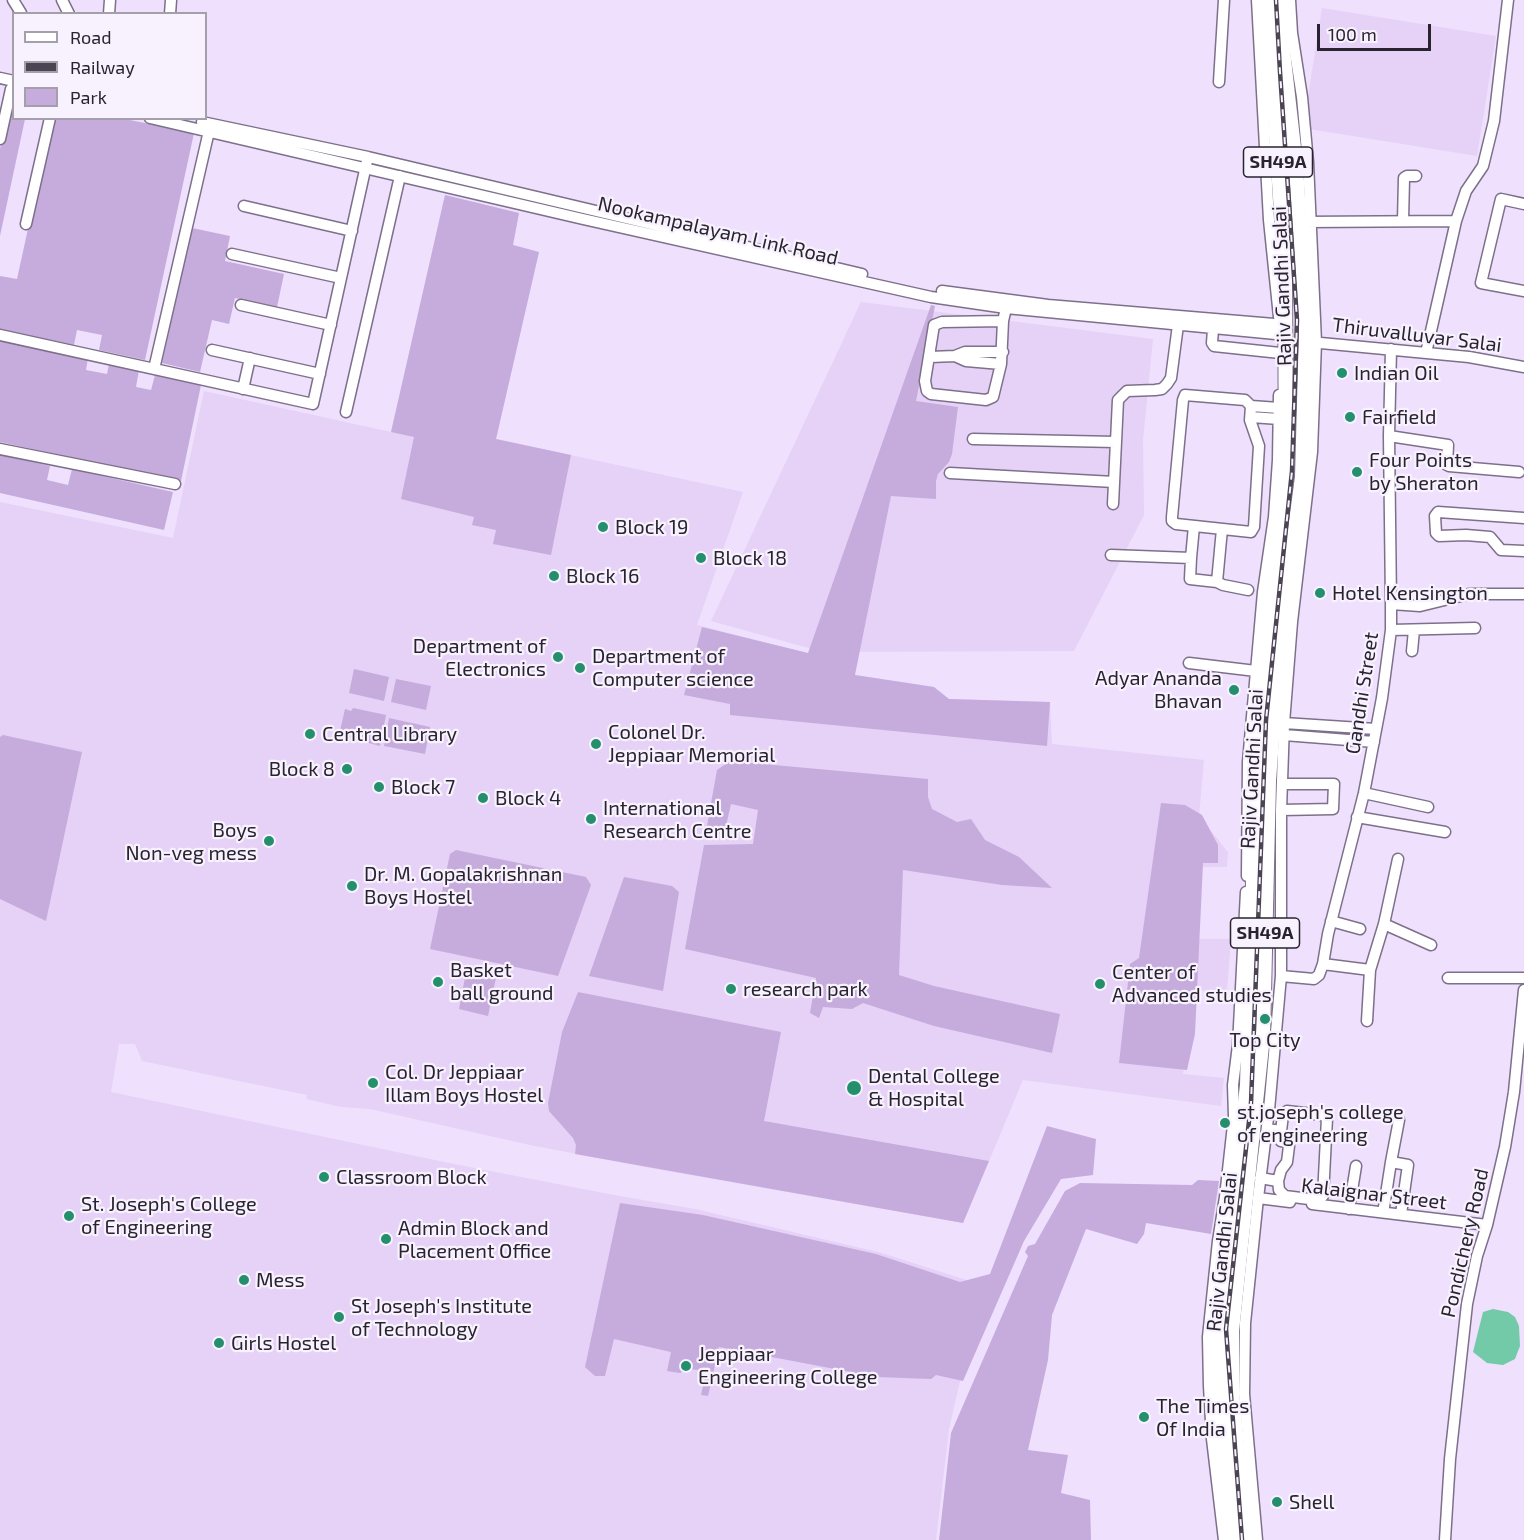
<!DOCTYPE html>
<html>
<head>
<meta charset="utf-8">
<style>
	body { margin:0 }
	#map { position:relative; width:1524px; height:1540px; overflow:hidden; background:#efe0fe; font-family:"Exo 2",sans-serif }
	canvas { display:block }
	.legend { position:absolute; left:12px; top:12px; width:195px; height:108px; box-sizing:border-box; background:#f8f1fe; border:2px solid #a59fab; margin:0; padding:8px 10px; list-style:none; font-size:18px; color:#28232e }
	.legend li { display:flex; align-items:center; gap:12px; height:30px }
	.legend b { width:30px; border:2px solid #a59fab }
	.scale { position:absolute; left:1317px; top:24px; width:114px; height:27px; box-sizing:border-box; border:3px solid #28232e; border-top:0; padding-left:8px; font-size:18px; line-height:21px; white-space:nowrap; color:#28232e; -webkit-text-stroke:4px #f8f1fe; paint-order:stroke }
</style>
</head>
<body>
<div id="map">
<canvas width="1524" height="1540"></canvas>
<ul class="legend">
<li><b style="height:8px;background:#fff"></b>Road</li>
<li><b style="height:8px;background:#4b4452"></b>Railway</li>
<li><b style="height:16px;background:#c6acdd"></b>Park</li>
</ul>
<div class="scale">100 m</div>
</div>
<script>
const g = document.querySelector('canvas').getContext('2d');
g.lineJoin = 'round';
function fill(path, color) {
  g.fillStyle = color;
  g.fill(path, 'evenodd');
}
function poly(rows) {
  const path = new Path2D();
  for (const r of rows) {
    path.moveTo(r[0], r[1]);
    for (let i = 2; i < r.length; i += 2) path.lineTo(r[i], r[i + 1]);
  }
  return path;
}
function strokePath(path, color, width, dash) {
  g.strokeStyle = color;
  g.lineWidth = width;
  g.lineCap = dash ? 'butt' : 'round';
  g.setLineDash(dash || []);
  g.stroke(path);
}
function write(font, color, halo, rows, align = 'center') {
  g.font = font + ' "Exo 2",sans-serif';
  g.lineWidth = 4.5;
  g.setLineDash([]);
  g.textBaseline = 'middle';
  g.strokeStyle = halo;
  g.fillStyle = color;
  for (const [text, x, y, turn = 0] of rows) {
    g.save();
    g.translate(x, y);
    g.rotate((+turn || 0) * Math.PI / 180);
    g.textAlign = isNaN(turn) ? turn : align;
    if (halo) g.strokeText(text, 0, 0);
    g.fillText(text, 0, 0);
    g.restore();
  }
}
fill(poly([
	[1322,8,1496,36,1477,156,1303,128],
	[445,195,519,213,513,245,539,252,496,439,743,492,697,625,807,653,855,675,934,687,949,699,1050,702,1052,744,1204,760,1199,816,1228,852,1227,867,1198,867,1196,939,1231,939,1227,990,1190,991,1189,1038,1183,1074,1224,1078,1221,1106,1023,1080,963,1223,645,1167,530,1145,370,1109,341,1107,306,1099,307,1095,142,1061,135,1044,119,1044,111,1092,449,1163,614,1195,695,1209,882,1253,982,1285,949,1429,936,1540,0,1540,0,502,173,538,204,391,391,432],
	[861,302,1153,339,1143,440,1144,515,1074,651,823,652,711,621]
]), '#e5d2f6');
fill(poly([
	[8,111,13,112,14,118,25,119,0,236,0,149],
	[52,119,125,119,194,133,145,360,99,350,102,335,77,330,74,345,0,330,0,276,17,279],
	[445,195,519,213,513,245,539,252,496,439,571,455,551,555,493,544,496,530,472,525,474,517,401,499,414,437,391,432],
	[192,228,230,236,225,261,284,274,277,307,235,298,229,324,212,320,200,372,162,363],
	[931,305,935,306,916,401,958,407,952,454,949,462,938,474,936,481,936,499,891,496,855,675,934,687,949,699,1050,702,1047,746,730,715,730,704,684,695,702,627,808,653],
	[0,339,88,358,86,370,107,374,109,364,139,370,136,387,151,390,155,375,201,385,181,481,0,442],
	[0,455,50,466,47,480,68,485,72,469,173,492,164,530,0,493],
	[354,669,389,677,384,701,349,693],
	[396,679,431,686,426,710,391,702],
	[353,708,386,715,380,746,339,735,345,709,351,711],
	[389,718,430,727,425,754,384,746],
	[3,735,82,752,46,921,0,899,0,737],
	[730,761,928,779,928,797,932,809,957,822,971,819,985,840,1019,857,1052,888,1002,885,903,870,899,975,934,986,1060,1014,1052,1053,934,1026,863,1003,852,1009,823,1007,819,1018,810,1013,816,978,685,949,704,845,753,844,758,810,731,804,724,835,706,831,717,770],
	[1161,803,1185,805,1202,815,1218,845,1218,863,1203,863,1195,1034,1187,1070,1119,1063,1130,964,1139,958],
	[456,850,586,877,591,885,558,976,430,949,450,854],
	[624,877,672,886,679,892,663,991,589,976],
	[467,967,497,973,488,1016,459,1009],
	[578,992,781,1032,764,1121,989,1161,963,1223,575,1154,576,1145,573,1138,549,1111,548,1103,562,1032],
	[1047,1126,1096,1139,1093,1175,1061,1179,1024,1241,963,1381,936,1375,931,1379,877,1377,719,1347,708,1396,701,1395,705,1377,698,1370,687,1369,680,1373,667,1371,671,1352,614,1339,605,1376,595,1376,585,1367,620,1203,703,1215,876,1254,960,1282,990,1274],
	[1198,1180,1219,1181,1211,1234,1146,1223,1144,1234,1137,1244,1086,1229,1052,1315,1048,1360,1028,1450,1068,1455,1061,1493,1090,1500,1091,1540,939,1540,951,1433,1028,1256,1025,1252,1028,1246,1035,1244,1065,1191,1080,1183,1192,1185]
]), '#c6acdd');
fill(poly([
	[1493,1309,1508,1312,1515,1317,1519,1326,1520,1346,1515,1359,1503,1365,1487,1363,1473,1352,1483,1312]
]), '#73caa8');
const minor = poly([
	[13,0,21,13],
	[62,0,69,14],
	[1257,0,1269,220,1279,317],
	[109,14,110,0],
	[170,14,171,0],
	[0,78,14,81],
	[1219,82,1224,0],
	[150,118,583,219,931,297,1006,308,1286,335],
	[202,122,368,157,862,274],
	[0,139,11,89],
	[1524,204,1501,199,1481,283,1524,291],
	[244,206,352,231],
	[1403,221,1404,178,1407,176,1416,176],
	[1304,222,1456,221],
	[26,224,50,118],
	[232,254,341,278],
	[942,291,1048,305,1286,325],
	[241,305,331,325],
	[1003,321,942,322,934,325,925,381,927,391,931,394,986,400,993,397,1001,364,1003,321,1006,308],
	[1213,329,1212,343,1214,346,1280,353],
	[0,335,313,404,367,161],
	[1310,342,1469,357,1524,367],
	[212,350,320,374],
	[1426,353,1456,221,1466,191,1483,166,1494,121,1508,0],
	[930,357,955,356],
	[1001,364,966,361,955,356,965,352,1003,352],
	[154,369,209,131],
	[243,389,250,358],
	[1251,406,1250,420,1259,446,1254,527,1251,532,1176,524,1172,521,1172,517,1183,400,1185,395,1245,400,1251,406,1279,408],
	[346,412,400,176],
	[1251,417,1279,419],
	[1389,436,1448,445,1447,465,1449,466,1519,472],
	[973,439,1116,442],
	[0,449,175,484],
	[950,473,1114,482],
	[1113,504,1118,400,1127,391,1155,390,1162,389,1167,384,1171,378,1178,325],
	[1524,518,1438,512,1435,516,1436,533,1439,536,1466,535,1490,537,1501,550,1524,551],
	[1222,529,1217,582,1223,585,1248,590],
	[1111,555,1191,558,1190,579,1217,582],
	[1191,558,1194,526],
	[1391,604,1420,606,1469,594,1524,594],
	[1391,630,1475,628],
	[1412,651,1414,630],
	[1189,663,1256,671],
	[1284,723,1376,729],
	[1284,735,1374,742],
	[1364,793,1428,807],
	[1281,810,1333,809,1334,784,1282,784],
	[1357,817,1445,832],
	[1247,876,1248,762,1263,592,1274,517,1278,460,1279,395],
	[1331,921,1360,929],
	[1384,924,1431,945],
	[1323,964,1370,970],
	[1281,976,1314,979,1319,975,1323,964,1328,934,1364,793,1382,698,1391,630,1391,604,1389,436,1391,349],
	[1448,978,1524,978],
	[1367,1021,1370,970,1384,924,1398,859],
	[1399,1120,1391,1162,1408,1165,1401,1214],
	[1260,1178,1278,1181,1279,1190,1285,1196,1317,1200,1323,1196,1327,1118,1322,1115,1287,1111,1283,1115,1281,1131,1267,1129],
	[1278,1181,1281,1170,1287,1162,1289,1146,1287,1142,1281,1141,1281,1131],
	[1258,1198,1290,1202],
	[1312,1204,1487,1225],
	[1384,1207,1391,1162],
	[1349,1209,1356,1166],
	[1224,1540,1212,1439,1209,1386,1208,1337,1218,1241,1225,1197,1234,1116,1233,1085,1238,1045,1246,892],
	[1257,1540,1244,1394,1245,1323,1258,1198,1269,1110,1281,976,1281,810,1284,723,1292,622,1312,452,1316,342,1308,162,1302,97,1292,33,1290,0],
	[1445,1540,1450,1459,1467,1304,1477,1256,1487,1225,1505,1147,1514,1092,1524,990]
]);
const major = poly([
	[1233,1540,1219,1393,1219,1331,1247,1085,1256,780,1265,654,1286,477,1285,272,1267,0],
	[1246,1540,1232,1392,1232,1331,1263,1036,1269,781,1278,655,1302,477,1306,328,1296,166,1284,59,1280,0]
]);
strokePath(minor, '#7d708a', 13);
strokePath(major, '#7d708a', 16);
strokePath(minor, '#fff', 10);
strokePath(major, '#fff', 14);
const rail = poly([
	[1242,1540,1226,1329,1251,1103,1266,720,1292,471,1297,320,1280,72,1276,0]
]);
strokePath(rail, '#4b4452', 4.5);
strokePath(rail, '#f8f1fe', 2, [7]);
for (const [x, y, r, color] of [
	[1342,373,6,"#248f6d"],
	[1350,417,6,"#248f6d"],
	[1357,472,6,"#248f6d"],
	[603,527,6,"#248f6d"],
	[701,558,6,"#248f6d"],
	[554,576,6,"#248f6d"],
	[1320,593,6,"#248f6d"],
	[558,657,6,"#248f6d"],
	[580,668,6,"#248f6d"],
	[1234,690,6,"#248f6d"],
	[310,734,6,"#248f6d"],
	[596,744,6,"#248f6d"],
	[347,769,6,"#248f6d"],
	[379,787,6,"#248f6d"],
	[483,798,6,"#248f6d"],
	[591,819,6,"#248f6d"],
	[269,841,6,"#248f6d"],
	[352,886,6,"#248f6d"],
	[438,982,6,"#248f6d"],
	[1100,984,6,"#248f6d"],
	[731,989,6,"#248f6d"],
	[1265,1019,6,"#248f6d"],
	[373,1083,6,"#248f6d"],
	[854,1088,8,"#248f6d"],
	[1225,1123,6,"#248f6d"],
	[324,1177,6,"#248f6d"],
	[69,1216,6,"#248f6d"],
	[386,1239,6,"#248f6d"],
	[244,1280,6,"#248f6d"],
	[339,1317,6,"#248f6d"],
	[219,1343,6,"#248f6d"],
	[686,1366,6,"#248f6d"],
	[1144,1417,6,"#248f6d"],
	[1277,1502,6,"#248f6d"]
]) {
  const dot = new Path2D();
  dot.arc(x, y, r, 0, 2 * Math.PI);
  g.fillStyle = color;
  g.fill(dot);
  strokePath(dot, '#f8f1fe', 2);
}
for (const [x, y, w] of [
	[1278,162,69],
	[1265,933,69]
]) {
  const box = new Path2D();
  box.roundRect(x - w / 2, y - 15, w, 30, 4.5);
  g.fillStyle = '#f8f1fe';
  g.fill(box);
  strokePath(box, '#28232e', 1.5);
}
write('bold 18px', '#28232e', null, [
	["SH49A",1278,162],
	["SH49A",1265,933]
]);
write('20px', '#28232e', '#f8f1fe', [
	["Nookampalayam Link Road",718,231,13],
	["Rajiv Gandhi Salai",1282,286,-92],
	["Thiruvalluvar Salai",1417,335,7],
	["Gandhi Street",1362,693,-81],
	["Rajiv Gandhi Salai",1252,769,-87],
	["Kalaignar Street",1374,1194,7],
	["Pondichery Road",1465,1243,-77],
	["Rajiv Gandhi Salai",1222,1252,-84]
]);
write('20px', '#28232e', '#f8f1fe', [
	["Indian Oil",1354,373],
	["Fairfield",1362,417],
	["Four Points",1369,460],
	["by Sheraton",1369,483],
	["Block 19",615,527],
	["Block 18",713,558],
	["Block 16",566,576],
	["Hotel Kensington",1332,593],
	["Department of",546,646,"right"],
	["Electronics",546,669,"right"],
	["Department of",592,656],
	["Computer science",592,679],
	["Adyar Ananda",1222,678,"right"],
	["Bhavan",1222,701,"right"],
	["Colonel Dr.",608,732],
	["Jeppiaar Memorial",608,755],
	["Central Library",322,734],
	["Block 8",335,769,"right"],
	["Block 7",391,787],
	["Block 4",495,798],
	["International",603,808],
	["Research Centre",603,831],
	["Boys",257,830,"right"],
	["Non-veg mess",257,853,"right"],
	["Dr. M. Gopalakrishnan",364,874],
	["Boys Hostel",364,897],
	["Basket",450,970],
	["ball ground",450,993],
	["Center of",1112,972],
	["Advanced studies",1112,995],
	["research park",743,989],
	["Top City",1265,1040,"center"],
	["Col. Dr Jeppiaar",385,1072],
	["Illam Boys Hostel",385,1095],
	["Dental College",868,1076],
	["& Hospital",868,1099],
	["st.joseph's college",1237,1112],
	["of engineering",1237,1135],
	["Classroom Block",336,1177],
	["St. Joseph's College",81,1204],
	["of Engineering",81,1227],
	["Admin Block and",398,1228],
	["Placement Office",398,1251],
	["Mess",256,1280],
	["St Joseph's Institute",351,1306],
	["of Technology",351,1329],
	["Girls Hostel",231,1343],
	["Jeppiaar",698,1354],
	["Engineering College",698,1377],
	["The Times",1156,1406],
	["Of India",1156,1429],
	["Shell",1289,1502]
], 'left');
</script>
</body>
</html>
